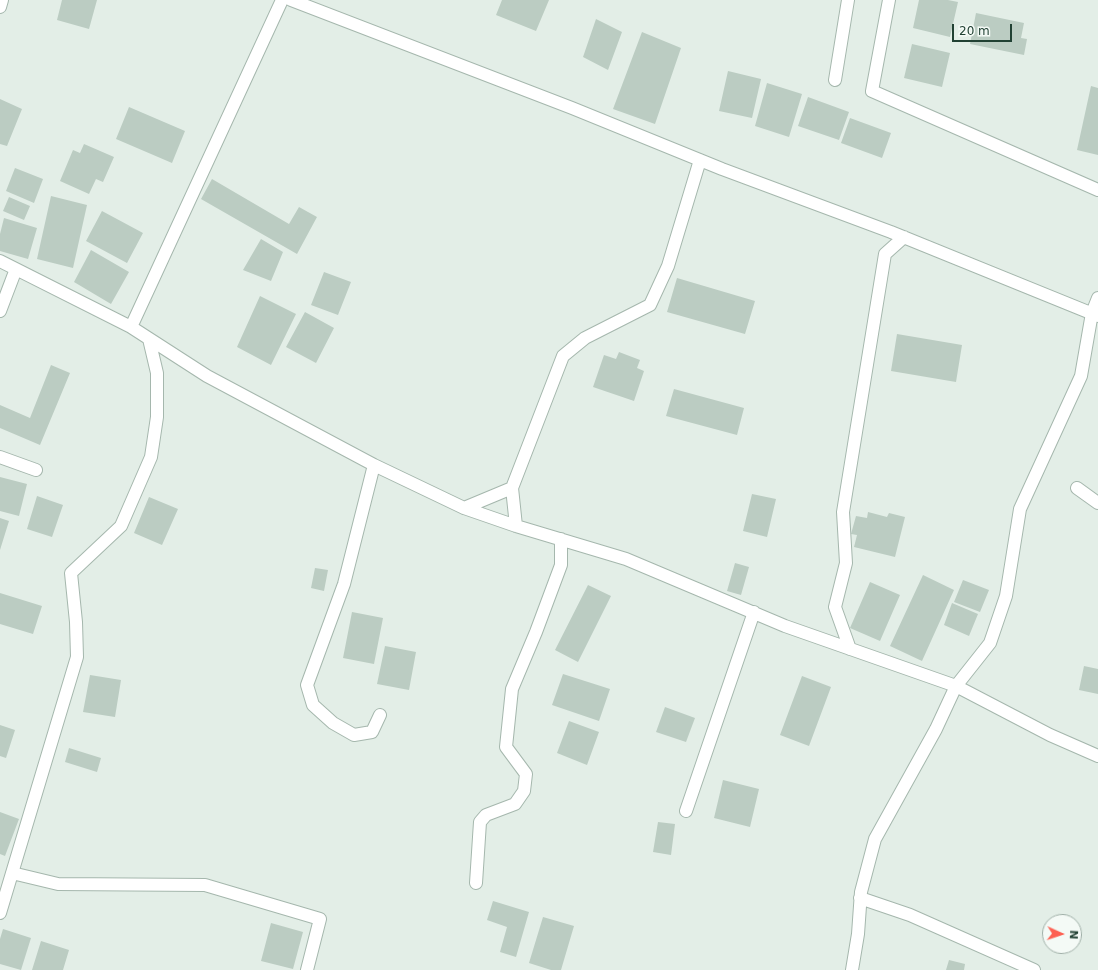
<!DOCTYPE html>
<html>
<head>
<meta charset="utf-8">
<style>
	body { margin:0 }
	#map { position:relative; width:1098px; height:970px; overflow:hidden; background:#e3eee7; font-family:"DejaVu Sans",sans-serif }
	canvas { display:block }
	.north { position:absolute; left:1042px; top:914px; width:40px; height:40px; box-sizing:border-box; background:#f4faf6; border:1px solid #a0b0a8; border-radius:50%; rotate:93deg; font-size:11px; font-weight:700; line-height:16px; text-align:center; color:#214133 }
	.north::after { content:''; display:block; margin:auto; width:14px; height:18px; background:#fd6052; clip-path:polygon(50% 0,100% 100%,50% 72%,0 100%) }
	.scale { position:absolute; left:952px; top:24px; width:60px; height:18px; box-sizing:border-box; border:2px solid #214133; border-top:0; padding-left:5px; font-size:12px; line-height:14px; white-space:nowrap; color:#214133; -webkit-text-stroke:3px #f4faf6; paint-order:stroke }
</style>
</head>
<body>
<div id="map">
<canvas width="1098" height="970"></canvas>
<div class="north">N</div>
<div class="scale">20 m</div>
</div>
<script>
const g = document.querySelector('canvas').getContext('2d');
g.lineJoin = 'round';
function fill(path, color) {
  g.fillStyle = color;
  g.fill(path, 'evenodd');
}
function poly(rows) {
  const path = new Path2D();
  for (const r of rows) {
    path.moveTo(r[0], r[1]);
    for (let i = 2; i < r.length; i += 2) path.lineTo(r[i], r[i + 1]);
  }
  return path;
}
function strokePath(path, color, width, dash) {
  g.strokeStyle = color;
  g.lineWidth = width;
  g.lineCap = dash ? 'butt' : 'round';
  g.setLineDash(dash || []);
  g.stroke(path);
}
fill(poly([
	[62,0,97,0,89,29,57,20],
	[502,0,549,0,536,31,496,15],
	[919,0,948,0,958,2,950,37,913,28],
	[976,13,1024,23,1021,38,1027,39,1024,55,970,44],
	[596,19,622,32,608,70,583,57],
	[642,32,681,48,655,124,613,109],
	[912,44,950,53,942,87,904,78],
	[728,71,761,79,752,118,719,111],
	[767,83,802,94,789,137,755,126],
	[1091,86,1098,88,1098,155,1077,150],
	[808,97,849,112,839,140,798,126],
	[0,99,22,109,7,146,0,144],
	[129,107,185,131,172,163,116,139],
	[850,118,891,133,882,158,841,143],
	[84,144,114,157,103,182,96,179,89,194,60,181,73,150,80,153],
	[15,168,43,179,34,203,6,191],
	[212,179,289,224,299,207,317,217,297,254,201,199],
	[51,196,87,205,73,268,37,259],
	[9,197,30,206,24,220,3,211],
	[102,211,143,233,127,263,86,241],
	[4,218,37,228,28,259,0,251,0,234],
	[261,239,283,252,271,281,243,270],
	[91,250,129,272,111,304,74,282],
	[324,272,351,282,338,315,311,305],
	[677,278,755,301,745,334,667,312],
	[260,296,296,314,271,365,237,347],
	[305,312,334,328,316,363,286,347],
	[897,334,962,345,956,382,891,371],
	[619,352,640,360,637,368,644,371,634,401,593,387,604,355,616,359],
	[51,365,70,373,40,445,0,428,0,405,30,418],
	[674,389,744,408,737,435,666,416],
	[0,477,27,484,19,516,0,511],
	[752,494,776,499,767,537,743,531],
	[37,496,63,505,52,537,27,529],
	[149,497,178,509,162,545,134,533],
	[868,512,887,517,889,513,905,517,895,557,854,547,857,535,851,534,856,516,867,518],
	[0,518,9,521,0,550],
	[735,563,749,567,741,595,727,591],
	[315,568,328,570,324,591,311,588],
	[923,575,954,590,922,661,890,646],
	[963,580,989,590,980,612,954,602],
	[870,582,900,595,880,641,850,628],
	[588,585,611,596,578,662,555,650],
	[0,593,42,606,33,634,0,624],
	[952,603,978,614,969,636,944,625],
	[352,612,383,618,374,664,343,658],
	[385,646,416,652,409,690,377,684],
	[1084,666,1098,669,1098,694,1079,690],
	[563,674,610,689,599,721,552,705],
	[90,675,121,680,115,717,83,712],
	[802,676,831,687,809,746,780,735],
	[665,707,695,718,686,742,656,732],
	[569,721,599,732,587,765,557,753],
	[0,725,15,730,6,758,0,756],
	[69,748,101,758,97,772,65,762],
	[723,780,759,789,750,827,714,818],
	[0,812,19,819,5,856,0,854],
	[658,822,675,824,671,855,653,852],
	[493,901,529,912,516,957,500,952,507,927,487,920],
	[543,917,574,926,561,970,551,970,529,963],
	[271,923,303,932,293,969,261,961],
	[3,929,31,938,21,970,0,964,0,939],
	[41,941,69,950,63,970,32,970],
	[949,960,965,964,964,970,946,970]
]), '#bbccc2');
const minor = poly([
	[291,0,572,108,722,169,891,232,1098,316],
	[889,0,872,91,1098,190],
	[0,7,2,0],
	[835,80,848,0],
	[0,261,131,327,207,376,374,465,464,508,516,526,626,559,785,626,956,686,1050,735,1098,756],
	[0,311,16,269],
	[131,327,282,0],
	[0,457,36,470],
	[374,465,344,584,307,685,313,705,333,723,354,735,372,732,380,715],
	[1077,488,1098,503],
	[464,508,512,488],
	[516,526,512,488,563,356,585,338,650,305,668,266,700,160],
	[850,649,835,607,846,563,843,512,885,254,904,237],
	[686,811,754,612],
	[12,873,58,884,205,885,320,919,307,970],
	[476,883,480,822,486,815,515,804,524,791,526,774,506,747,512,689,536,632,561,565,561,539],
	[860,898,910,915,1034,970],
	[0,913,77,657,76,622,71,573,121,526,151,457,157,417,157,373,149,339],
	[852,970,858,934,861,892,875,839,936,729,956,686,990,643,1006,596,1020,509,1081,376,1092,313,1098,298]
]);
strokePath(minor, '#a5b7ad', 14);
strokePath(minor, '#fff', 12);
</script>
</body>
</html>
